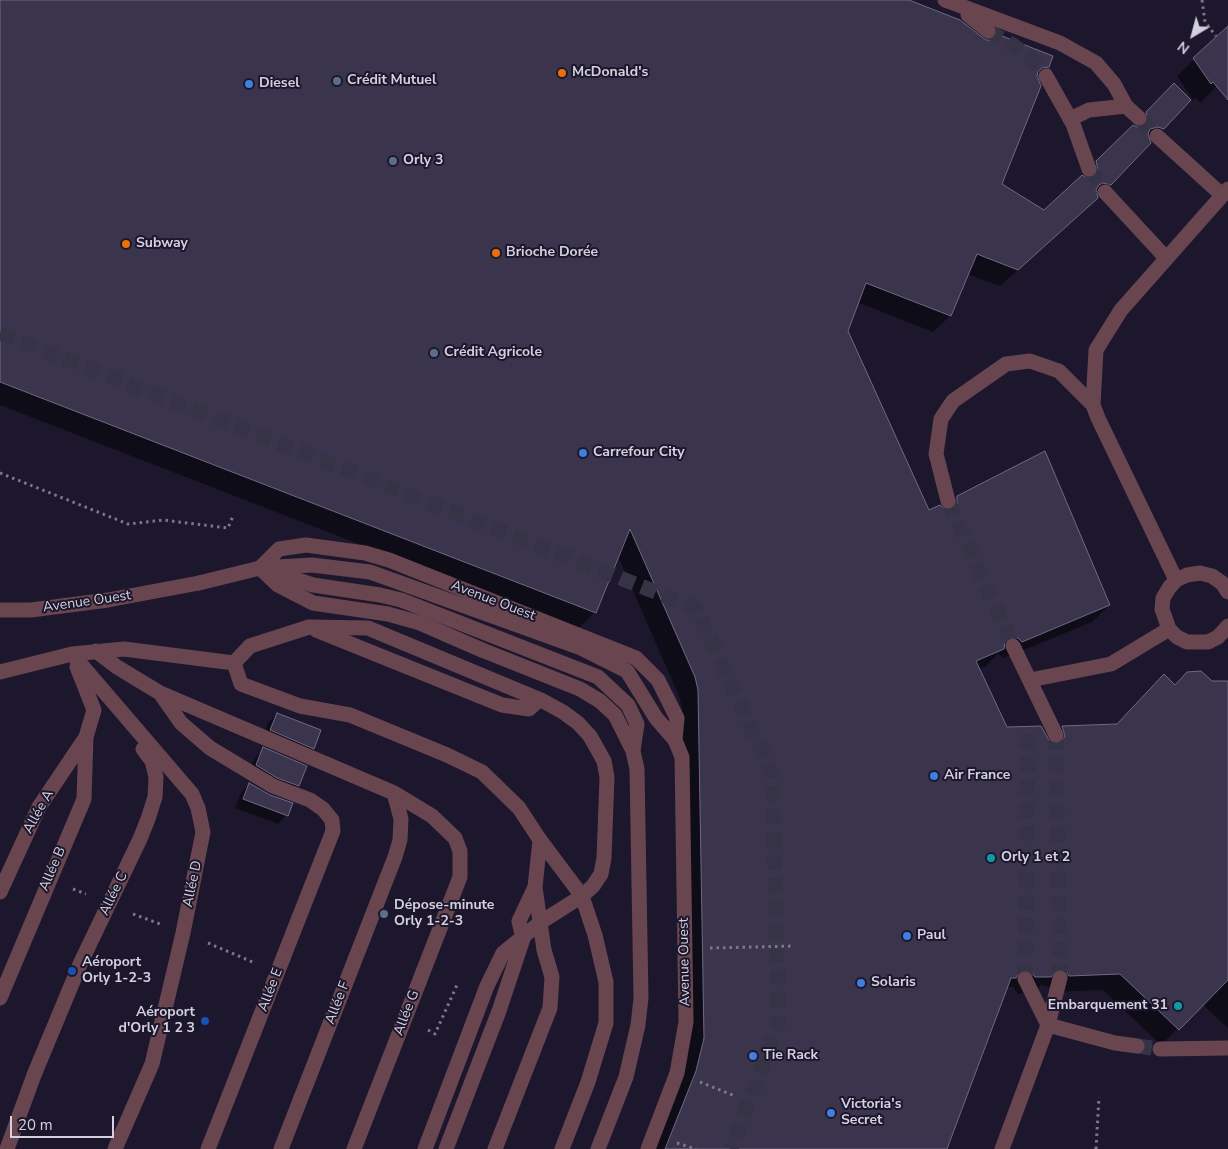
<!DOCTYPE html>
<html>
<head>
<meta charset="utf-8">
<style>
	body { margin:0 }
	#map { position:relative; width:1228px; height:1149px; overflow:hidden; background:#1c172c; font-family:"Nunito Sans",sans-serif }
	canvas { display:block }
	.north { position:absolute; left:1168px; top:10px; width:50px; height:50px; -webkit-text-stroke:4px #1c172c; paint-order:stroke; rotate:217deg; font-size:14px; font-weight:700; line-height:20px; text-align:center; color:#d3d0df }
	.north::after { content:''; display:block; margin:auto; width:18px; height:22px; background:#d3d0df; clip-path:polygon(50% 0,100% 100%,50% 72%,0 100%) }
	.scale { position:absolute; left:10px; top:1116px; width:104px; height:22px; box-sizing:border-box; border:2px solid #d3d0df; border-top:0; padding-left:6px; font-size:15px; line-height:18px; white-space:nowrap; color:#d3d0df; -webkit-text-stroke:4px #1c172c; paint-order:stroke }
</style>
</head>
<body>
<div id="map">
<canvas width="1228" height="1149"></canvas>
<div class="north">N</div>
<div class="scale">20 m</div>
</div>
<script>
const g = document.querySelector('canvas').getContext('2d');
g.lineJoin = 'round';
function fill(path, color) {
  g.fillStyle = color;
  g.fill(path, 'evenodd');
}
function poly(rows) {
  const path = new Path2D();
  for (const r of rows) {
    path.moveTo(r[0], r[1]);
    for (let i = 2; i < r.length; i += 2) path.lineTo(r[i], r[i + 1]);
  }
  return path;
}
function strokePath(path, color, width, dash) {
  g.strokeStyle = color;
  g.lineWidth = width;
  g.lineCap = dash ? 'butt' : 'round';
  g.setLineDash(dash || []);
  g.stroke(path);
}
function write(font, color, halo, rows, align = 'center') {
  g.font = font + ' "Nunito Sans",sans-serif';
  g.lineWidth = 4;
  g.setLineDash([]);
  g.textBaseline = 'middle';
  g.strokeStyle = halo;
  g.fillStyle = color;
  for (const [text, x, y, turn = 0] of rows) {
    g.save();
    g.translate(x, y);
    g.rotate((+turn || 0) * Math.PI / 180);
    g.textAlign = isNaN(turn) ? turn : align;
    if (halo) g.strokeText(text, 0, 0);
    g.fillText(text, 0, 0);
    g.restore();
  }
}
fill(poly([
	[0,0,911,0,910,2,986,41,1048,67,1036,78,1000,184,1044,212,1083,177,1174,85,1163,128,1080,215,1000,286,967,274,950,316,933,332,857,302,847,331,929,512,944,511,957,498,1109,605,1092,622,1004,658,998,654,986,666,978,669,1007,728,1048,741,1063,727,1117,726,1175,686,1228,682,1228,1028,1202,1004,1161,1045,1103,990,1052,992,1050,987,1041,985,1033,993,1018,994,1013,987,1007,987,945,1149,656,1149,680,1088,688,1055,682,707,678,694,618,556,595,612,578,629,0,405],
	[1228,27,1228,75,1200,103,1196,98,1193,100,1177,76],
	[277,714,313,748,304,757,262,739,268,723],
	[263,749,298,785,289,794,248,774,255,758],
	[249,784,269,796,291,804,286,815,278,824,235,808,241,793]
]), '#0007');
const building = poly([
	[0,0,909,0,960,20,986,40,992,40,997,34,1053,56,1049,67,1042,68,1038,72,1037,76,1041,86,1002,184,1044,210,1082,175,1088,178,1096,175,1098,170,1096,161,1133,125,1137,127,1146,125,1148,120,1146,112,1174,83,1191,100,1164,129,1158,127,1150,129,1148,134,1151,143,1111,185,1103,183,1099,185,1096,190,1098,198,1018,270,977,254,951,316,866,283,848,331,929,510,940,505,945,510,951,510,957,504,957,496,1045,451,1110,605,1022,642,1018,638,1009,637,1005,641,1004,649,976,661,1007,727,1041,726,1050,742,1060,744,1065,736,1062,726,1117,724,1164,674,1175,685,1187,672,1201,671,1212,681,1228,681,1228,980,1179,1030,1120,974,1069,976,1066,971,1058,969,1051,977,1035,977,1030,971,1020,971,1016,978,1011,978,947,1149,665,1149,696,1071,704,1038,698,690,695,677,630,529,596,613,0,382,0,0],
	[1228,26,1228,100,1213,82,1211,84,1193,58,1228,26],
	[277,713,321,730,314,749,270,730,277,713],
	[263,747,307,766,299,786,277,778,256,765,263,747],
	[249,783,270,795,293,803,288,816,243,799,249,783]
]);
fill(building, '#3a354d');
strokePath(building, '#6f6984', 1);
strokePath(poly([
	[988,31,1013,45,1038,65,1046,76],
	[1139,118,1157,136],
	[1089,169,1105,192],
	[0,333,696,608,772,773,779,1022,731,1149],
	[948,501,1013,646],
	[1056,735,1060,978],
	[1025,979,1028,733],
	[1137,1046,1160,1049]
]), '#373347', 15, [15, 8]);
strokePath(poly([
	[1202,0,1205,22,1216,36],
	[0,473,128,524,163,520,228,528,233,516],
	[73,889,86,894],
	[133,914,160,924],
	[208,943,255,963],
	[428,1030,435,1034,457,985],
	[700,1082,735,1096],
	[677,1143,696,1149],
	[1096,1149,1099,1097]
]), '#7c788a', 3, [2.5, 4]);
strokePath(poly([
	[945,0,1060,43,1096,63,1114,84,1126,106,1139,118],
	[968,15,988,31],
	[1046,76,1073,124,1089,169],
	[1070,119,1089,110,1126,106],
	[1157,136,1222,195],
	[1105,192,1166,258],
	[948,501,936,454,941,419,953,401,1006,364,1030,361,1059,371,1093,405],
	[260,568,278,585,313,603,388,614,420,623,482,650],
	[1176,580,1098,418,1093,405,1096,350,1121,310,1228,189],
	[1228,592,1222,583,1212,576,1200,573,1187,575,1176,580,1169,588,1163,598,1162,609,1169,629,1177,637,1187,642,1208,642,1218,637,1228,626],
	[0,610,31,610,108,600,199,583],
	[316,630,502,705,529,709,539,700],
	[1013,646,1056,735],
	[96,651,117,667,160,693,181,723,210,748,273,786,310,800,323,809,332,820,333,831,208,1149],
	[72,654,192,794,198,808,203,832,183,933,152,1064,115,1149],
	[234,663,250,646,309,627,368,628,543,701,563,712,578,723,590,736,604,761,607,777,604,858,601,874,593,886,582,896,541,922,503,953,487,986,425,1149],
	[234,663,241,684,300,706,350,715,447,755,482,772,519,808,540,840,582,896,595,935,606,982,606,1023,588,1082,562,1149],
	[0,672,72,654,124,649,234,663],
	[1030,680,1111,664,1169,629],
	[160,693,394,793,401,819,400,840,395,857,281,1149],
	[0,892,39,807,86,737],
	[1025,979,1048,1025,1115,1043,1137,1046],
	[0,998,84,799,86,737,94,710,77,667],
	[1160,1049,1228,1048],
	[7,1149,34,1075,81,962,140,839,148,819,155,797,156,777,152,761,143,749],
	[354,1149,460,877,460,851,455,838,432,816,394,793],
	[446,1149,499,1011,523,939,519,921,535,887,540,840],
	[495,1149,550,1008,552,977,544,950,535,887],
	[1002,1149,1048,1025,1060,978]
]), '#68454f', 15);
strokePath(poly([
	[710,948,794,946]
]), '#7c788a', 3, [2.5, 4]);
strokePath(poly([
	[260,568,312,565,370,572,581,648,627,671,656,718,675,740,682,757,686,1022,677,1073,648,1149],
	[267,570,313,585,380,595,401,600,598,677,628,705,637,724,633,751],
	[199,583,260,568,279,549,306,545,365,553,389,560,636,658,658,680,677,718,675,740],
	[482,650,580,689,600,701,615,715,633,751,637,769,641,998,638,1025,626,1077,598,1149]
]), '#68454f', 15);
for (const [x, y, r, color] of [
	[562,73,5,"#e8710a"],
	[337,81,5,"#5c6f8a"],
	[249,84,5,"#3f7fe0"],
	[393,161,5,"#5c6f8a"],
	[126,244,5,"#e8710a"],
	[496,253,5,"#e8710a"],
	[434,353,5,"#5c6f8a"],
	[583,453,5,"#3f7fe0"],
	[934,776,5,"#3f7fe0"],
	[991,858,5,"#0f9aa8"],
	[384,914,5,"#5c6f8a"],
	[907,936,5,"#3f7fe0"],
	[72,971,5,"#1a4fb4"],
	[861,983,5,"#3f7fe0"],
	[1178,1006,5,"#0f9aa8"],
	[205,1021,5,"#1a4fb4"],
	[753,1056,5,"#3f7fe0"],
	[831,1113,5,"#3f7fe0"]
]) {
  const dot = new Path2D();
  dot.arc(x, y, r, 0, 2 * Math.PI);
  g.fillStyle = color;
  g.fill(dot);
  strokePath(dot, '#1c172c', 2);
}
write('bold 14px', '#d3d0df', '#1c172c', [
	["McDonald's",572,73],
	["Crédit Mutuel",347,81],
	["Diesel",259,84],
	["Orly 3",403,161],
	["Subway",136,244],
	["Brioche Dorée",506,253],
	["Crédit Agricole",444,353],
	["Carrefour City",593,453],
	["Air France",944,776],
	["Orly 1 et 2",1001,858],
	["Dépose-minute",394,906],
	["Orly 1-2-3",394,922],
	["Paul",917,936],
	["Aéroport",82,963],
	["Orly 1-2-3",82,979],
	["Solaris",871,983],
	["Embarquement 31",1168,1006,"right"],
	["Aéroport",195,1013,"right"],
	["d'Orly 1 2 3",195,1029,"right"],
	["Tie Rack",763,1056],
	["Victoria's",841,1105],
	["Secret",841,1121]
], 'left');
write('14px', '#d3d0df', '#1c172c', [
	["Avenue Ouest",493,601,21],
	["Avenue Ouest",87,602,-8],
	["Allée A",39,812,-61],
	["Allée B",53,869,-67],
	["Allée D",193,884,-78],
	["Allée C",114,894,-64],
	["Avenue Ouest",685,962,-91],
	["Allée E",271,990,-69],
	["Allée F",338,1003,-69],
	["Allée G",407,1013,-69]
]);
</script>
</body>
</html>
